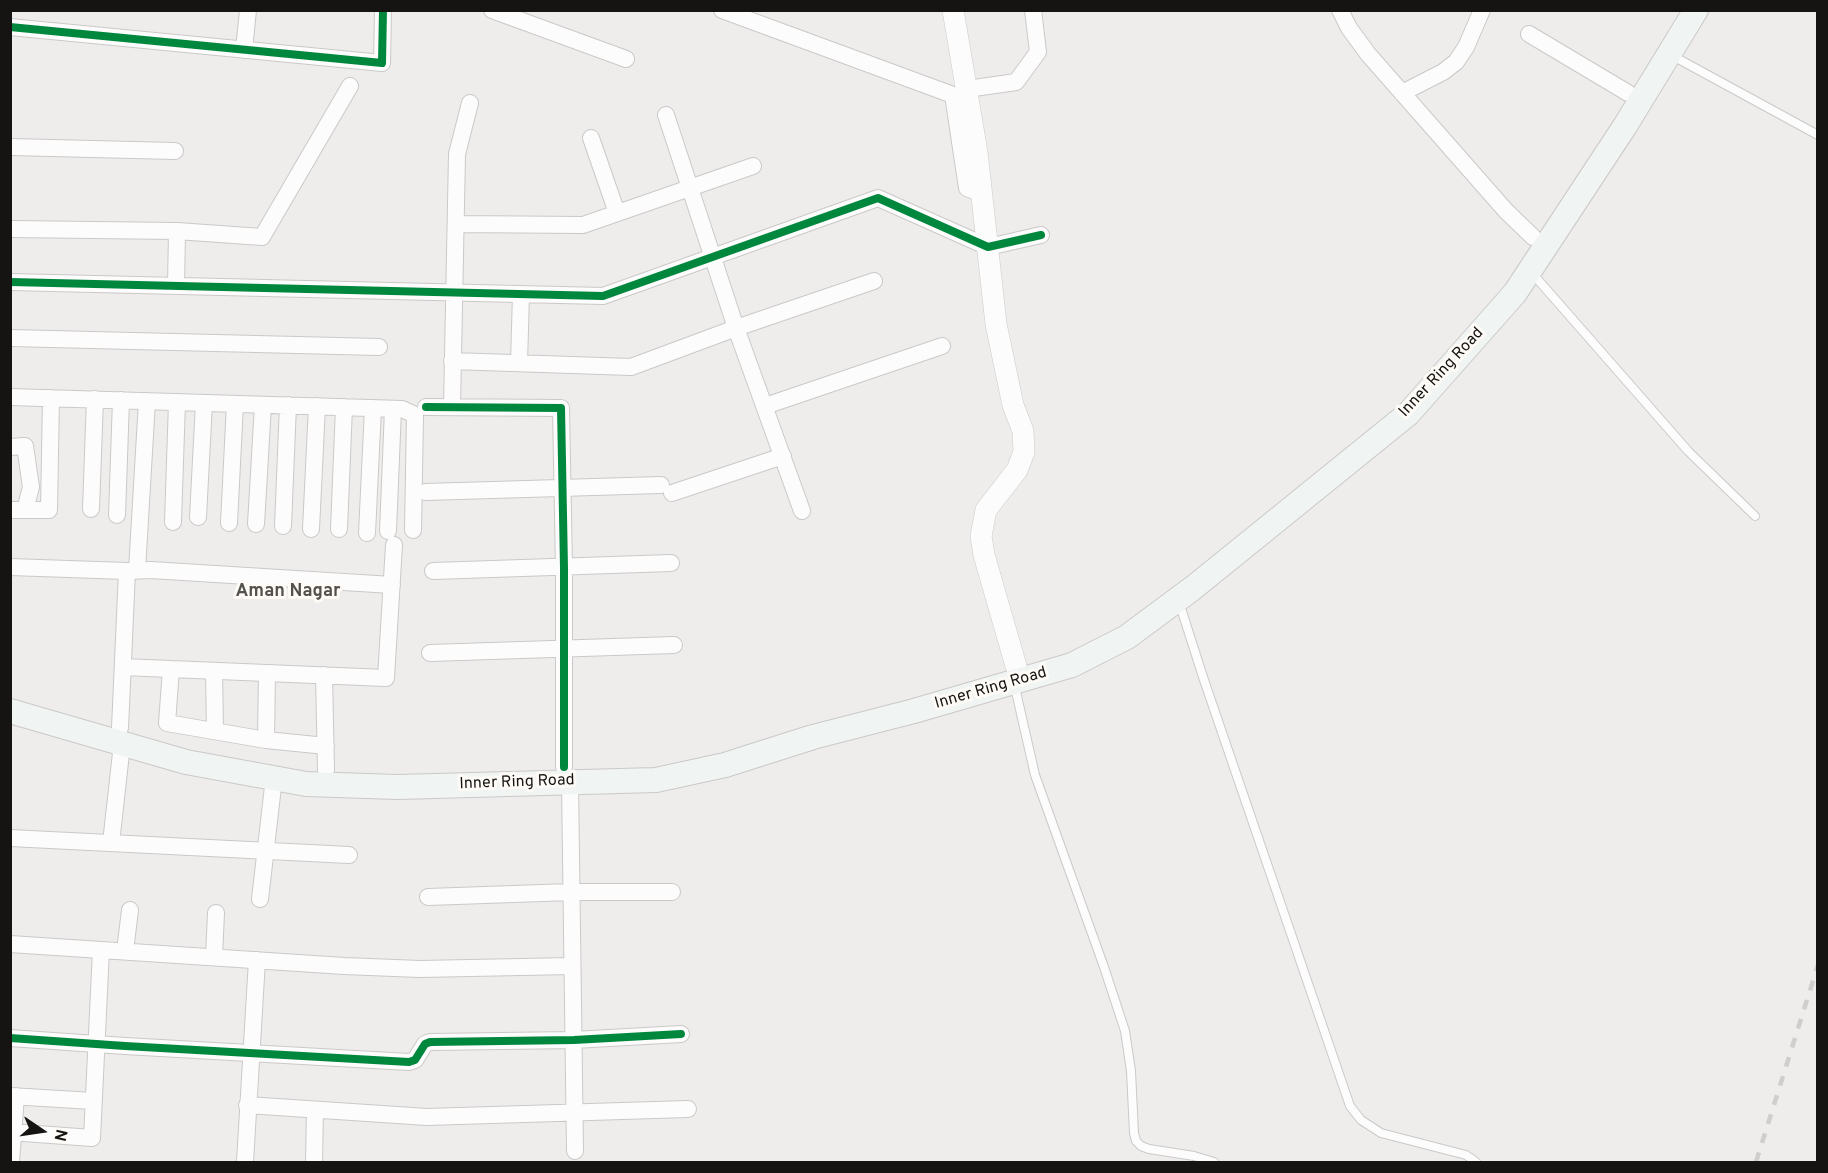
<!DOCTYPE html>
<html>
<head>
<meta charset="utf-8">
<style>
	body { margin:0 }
	#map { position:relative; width:1828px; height:1173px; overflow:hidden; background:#efedeb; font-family:Overpass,sans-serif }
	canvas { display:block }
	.frame { position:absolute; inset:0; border:12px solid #151412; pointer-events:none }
	.north { position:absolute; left:12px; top:1101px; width:60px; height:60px; -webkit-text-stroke:4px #fefbf6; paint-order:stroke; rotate:103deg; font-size:16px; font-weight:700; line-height:24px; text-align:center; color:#151412 }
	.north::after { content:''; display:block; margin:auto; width:21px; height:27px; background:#151412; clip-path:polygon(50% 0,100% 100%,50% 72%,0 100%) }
</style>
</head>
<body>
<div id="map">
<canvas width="1828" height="1173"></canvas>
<div class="frame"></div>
<div class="north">N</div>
</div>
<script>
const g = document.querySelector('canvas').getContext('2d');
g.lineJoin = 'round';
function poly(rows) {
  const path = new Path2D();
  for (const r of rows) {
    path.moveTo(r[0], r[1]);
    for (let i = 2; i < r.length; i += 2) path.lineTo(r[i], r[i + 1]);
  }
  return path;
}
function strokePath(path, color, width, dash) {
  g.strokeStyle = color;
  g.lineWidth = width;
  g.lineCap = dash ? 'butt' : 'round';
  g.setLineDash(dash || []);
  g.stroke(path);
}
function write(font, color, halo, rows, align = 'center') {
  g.font = font + ' Overpass,sans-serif';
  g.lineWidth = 6;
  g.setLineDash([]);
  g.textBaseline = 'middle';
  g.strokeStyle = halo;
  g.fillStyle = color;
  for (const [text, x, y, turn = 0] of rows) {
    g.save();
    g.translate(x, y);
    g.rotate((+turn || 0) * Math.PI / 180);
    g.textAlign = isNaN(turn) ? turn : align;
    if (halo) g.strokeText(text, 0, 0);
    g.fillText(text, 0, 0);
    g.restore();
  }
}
const service = poly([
	[1671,55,1818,135],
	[1532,273,1688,451,1755,516],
	[1179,602,1203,677,1350,1106,1361,1120,1381,1133,1466,1155,1476,1162],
	[1014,683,1035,775,1104,967,1125,1031,1131,1071,1134,1133,1136,1141,1141,1146,1149,1149,1194,1156,1214,1162]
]);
const minor = poly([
	[492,10,626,59],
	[722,10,953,95,967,188,982,194],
	[1340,10,1349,28,1368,54,1506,211,1533,237],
	[10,27,382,63,383,10],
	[1529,34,1628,93],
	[244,50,248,10],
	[967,89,1016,82,1038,52,1033,10],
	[1402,93,1443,72,1456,62,1466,47,1482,10],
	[666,115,736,328,802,511],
	[591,138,617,213],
	[10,147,175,151],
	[456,224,583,225,753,166],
	[10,229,177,231,262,237,350,86],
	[10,282,603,296,878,198,988,247,1041,235],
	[176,286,177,231],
	[10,338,379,347],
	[452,361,631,367,736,328,874,281],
	[519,363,521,294],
	[10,397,402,409,415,415,413,530],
	[765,406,942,346],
	[426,407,561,408,564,568,564,767],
	[452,407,457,154,470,103],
	[10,447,25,446,31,487,25,510],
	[425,492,661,485],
	[672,493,783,456],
	[91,509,95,399],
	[10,510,49,510,51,398],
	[117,515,121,400],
	[198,517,204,403],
	[173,522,177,402],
	[229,523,235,404],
	[256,524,263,405],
	[283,526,288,405],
	[311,529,317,406],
	[339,529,344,407],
	[388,531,393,409],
	[367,533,373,408],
	[10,567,127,571,151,570,392,585],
	[137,570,147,401],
	[433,571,671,563],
	[430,653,674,645],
	[123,667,386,678,394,545],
	[171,669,167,723,266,740,326,746],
	[214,671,215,731],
	[324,675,326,770],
	[120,728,127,571],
	[266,740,267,673],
	[570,782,575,1151],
	[10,838,349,855],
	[111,843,122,744],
	[428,897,571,892,672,892],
	[260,899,274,778],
	[10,944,344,966,420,969,572,966],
	[125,951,130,910],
	[214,957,216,913],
	[10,1038,125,1046,409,1062,415,1060,425,1044,430,1042,574,1040,681,1034],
	[10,1096,93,1101],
	[247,1105,427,1117,688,1109],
	[10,1132,92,1138,101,950],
	[11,1162,16,1096],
	[245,1162,257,960],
	[314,1162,315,1110]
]);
const tertiary = poly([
	[953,10,977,152,996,324,1013,405,1023,431,1024,452,1017,470,986,510,981,536,984,555,1016,666]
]);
const secondary = poly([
	[10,711,186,762,306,784,398,787,656,780,725,765,813,737,914,711,1072,665,1127,637,1193,588,1408,414,1515,293,1625,126,1696,10]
]);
strokePath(service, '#cbc9c8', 10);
strokePath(minor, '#cbc9c8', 18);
strokePath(tertiary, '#cbc9c8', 22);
strokePath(secondary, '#cbc9c8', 26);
strokePath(service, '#fdfcfc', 8);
strokePath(minor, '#fdfcfc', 16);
strokePath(tertiary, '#fdfcfc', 21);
strokePath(secondary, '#f0f4f3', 24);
strokePath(poly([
	[1756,1162,1818,965]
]), '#cececd', 4.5, [10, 10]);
strokePath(poly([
	[10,27,382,63,383,10],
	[10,282,603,296,878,198,988,247,1041,235],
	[426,407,561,408,564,568,564,767],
	[10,1038,125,1046,409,1062,415,1060,425,1044,430,1042,574,1040,681,1034]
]), '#00873e', 8);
write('16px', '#151412', '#fefbf6', [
	["Inner Ring Road",1442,373,-47],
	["Inner Ring Road",991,689,-16],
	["Inner Ring Road",517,783,-2]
]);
write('bold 18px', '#53514d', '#fefbf6', [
	["Aman Nagar",288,592]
]);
</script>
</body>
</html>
